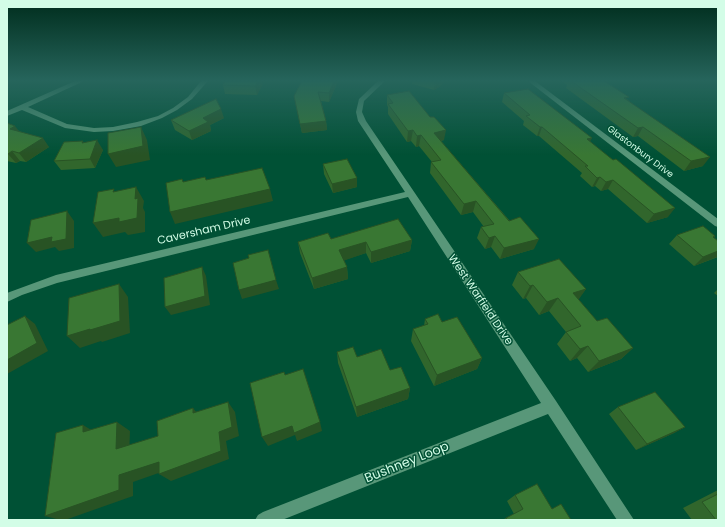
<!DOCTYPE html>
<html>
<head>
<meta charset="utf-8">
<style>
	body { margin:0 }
	#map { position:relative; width:725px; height:527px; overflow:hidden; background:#005135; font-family:Poppins,sans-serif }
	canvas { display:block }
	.frame { position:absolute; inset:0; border:8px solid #d3fde7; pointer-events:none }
</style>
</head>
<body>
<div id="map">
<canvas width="725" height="527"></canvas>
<div class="frame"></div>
</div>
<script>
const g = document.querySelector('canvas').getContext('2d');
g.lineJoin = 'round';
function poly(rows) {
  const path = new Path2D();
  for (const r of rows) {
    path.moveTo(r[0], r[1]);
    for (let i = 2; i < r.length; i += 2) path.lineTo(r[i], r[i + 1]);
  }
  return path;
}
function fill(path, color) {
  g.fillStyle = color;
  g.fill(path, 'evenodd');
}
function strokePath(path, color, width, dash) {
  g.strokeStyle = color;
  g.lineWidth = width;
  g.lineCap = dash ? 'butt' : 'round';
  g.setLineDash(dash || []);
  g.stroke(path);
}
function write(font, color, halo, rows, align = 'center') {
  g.font = font + ' Poppins,sans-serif';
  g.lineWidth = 3;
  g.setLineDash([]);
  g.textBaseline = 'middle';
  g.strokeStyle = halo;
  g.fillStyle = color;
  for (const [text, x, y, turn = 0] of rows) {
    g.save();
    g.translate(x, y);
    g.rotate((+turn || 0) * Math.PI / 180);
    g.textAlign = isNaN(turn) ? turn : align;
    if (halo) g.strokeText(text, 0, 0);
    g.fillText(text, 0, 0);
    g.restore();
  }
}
fill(poly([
	[75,81,84,81,28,107,67,124,94,128,113,127,137,122,158,116,173,108,188,97,201,81,208,81,192,99,177,110,162,118,141,126,113,131,94,132,65,128,22,110,7,116,7,111,75,81],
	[378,81,385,81,364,101,362,112,366,121,556,401,634,520,617,520,548,414,282,520,255,520,258,515,263,512,541,403,408,197,57,283,22,295,7,302,7,293,56,275,405,192,358,121,356,112,359,99,378,81],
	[528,81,535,81,718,219,718,227,715,226,528,81]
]), '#589779');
fill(poly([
	[302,81,338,81,329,102,321,101,326,121,327,130,302,133,296,105,294,96],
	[412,81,445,81,439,87,434,90,412,84],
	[561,81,604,81,628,100,703,166,684,171,638,136,633,137,566,88,567,85],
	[263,83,257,95,225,94,223,85],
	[504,93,590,142,668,217,647,223,608,189,601,191,595,186,592,187,580,176,582,173,539,136,537,136,523,125,524,121,502,102],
	[387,95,444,140,441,141,534,249,500,259,491,247,485,249,477,238,481,227,484,227,473,212,461,215,430,173,431,162,432,162,419,146,416,147,411,141,407,142,388,114,388,107,387,105],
	[224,118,210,125,211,131,192,140,175,130,171,120],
	[7,123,19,131,49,147,26,162,20,161,16,163,7,161],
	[85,143,103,150,95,168,61,170,54,161],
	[323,164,357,178,357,187,333,193,324,174],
	[677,235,715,236,714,238,718,241,718,257,694,266,669,244],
	[331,239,412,240,410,251,371,263,366,253,344,260,347,267,348,279,314,289,300,253,298,242],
	[518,272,586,289,578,299,597,321,633,348,621,359,588,372,577,358,570,361,557,344,566,332,549,311,539,315,526,298,523,299,512,285],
	[718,289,718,296,714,293],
	[425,319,442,322,482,358,477,369,434,386,411,341,413,329,424,326],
	[337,352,357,357,390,370,410,388,408,399,357,417,338,363],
	[618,407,685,427,674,433,636,450,609,414],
	[718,490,718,520,692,520,683,508],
	[515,495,552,509,571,520,502,520,514,514,507,501]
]), '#31662c');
fill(poly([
	[258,81,262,81,263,83,257,95,255,86],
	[334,81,338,81,329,102,329,93],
	[435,81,445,81,439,87,434,90],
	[221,109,224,118,210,125,211,131,192,140,189,131,203,118],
	[326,121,327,130,302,133,300,124],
	[15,126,22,135,10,129],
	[141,127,147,140,150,160,116,167,108,154],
	[540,127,542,127,539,136,537,136],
	[643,127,638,136,633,137,638,128],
	[413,130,411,141,407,142,408,131],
	[446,130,444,140,432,143,434,133],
	[421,135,419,146,416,147,417,136],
	[43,138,49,147,26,162,19,153],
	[592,138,587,147,587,139],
	[97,140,103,150,95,168,90,159],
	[12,151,20,161,16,163,8,154],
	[710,157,703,166,684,171,691,161],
	[600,177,595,186,592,187,597,178],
	[357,178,357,187,333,193,332,184],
	[613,180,608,189,601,191,606,182],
	[136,187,144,201,143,208,145,212,145,232,128,235,125,232,103,237,93,223,135,199],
	[270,189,273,201,175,224,170,212],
	[476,201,473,212,461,215,464,204],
	[675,208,668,217,647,223,654,214],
	[67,211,74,221,74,248,59,251,55,247,36,252,27,243],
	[495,236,491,247,485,249,489,238],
	[539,239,534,249,500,259,504,248],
	[412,240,410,251,371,263,371,252],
	[366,242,366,253,340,262,339,250],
	[718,251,718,257,717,257,694,266,703,257],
	[202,267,206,276,210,305,171,315,165,307],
	[347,267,348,279,314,289,312,278],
	[276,280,279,289,242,299,239,290],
	[119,284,128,297,130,333,102,342,101,341,80,348,67,336],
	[533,285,526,298,523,299,530,286],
	[586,289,577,302,573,293],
	[558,298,549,311,539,315,547,302],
	[25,316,35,324,48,351,7,374,7,360],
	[588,346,577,358,570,361,580,349],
	[633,348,621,359,588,372,599,361],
	[482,358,477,369,434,386,437,375],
	[410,388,408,399,357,417,356,407],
	[228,402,235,412,239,436,226,441,229,459,171,481,159,474,219,432],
	[193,408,201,418,193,413],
	[117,422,130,431,129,457,116,449],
	[320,422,322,431,297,441,295,435,268,446,262,437,292,426],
	[83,425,98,434,83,432],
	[685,427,674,433,636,450,647,444],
	[159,462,170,469,133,482,133,496,65,520,60,520,45,516,119,475]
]), '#285324');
const building = poly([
	[225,81,258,81,255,86,223,85,225,81],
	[302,81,334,81,329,93,318,92,326,121,300,124,294,96,302,81],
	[571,81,604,81,629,97,624,98,710,157,691,161,643,127,638,128,571,81],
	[528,89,592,138,587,139,613,160,616,159,675,208,654,214,613,180,606,182,600,177,597,178,585,166,588,166,542,127,540,127,526,116,530,115,504,93,528,89],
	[409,91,430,117,434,117,446,130,434,133,509,221,520,217,539,239,504,248,495,236,489,238,481,227,494,224,476,201,464,204,431,162,441,160,421,135,417,136,413,130,408,131,388,104,393,103,387,95,409,91],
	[216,99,221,109,203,118,208,122,189,131,171,120,216,99],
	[7,123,15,126,10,129,43,138,19,153,12,151,8,154,7,154,7,123],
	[141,127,143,146,108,154,108,133,141,127],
	[97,140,90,159,54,161,64,142,83,141,82,143,97,140],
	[347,159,357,178,332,184,323,164,347,159],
	[262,168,270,189,170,212,166,183,182,179,183,182,205,177,206,180,262,168],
	[136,187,135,199,138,198,137,218,119,222,119,218,93,223,98,192,114,189,113,192,136,187],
	[67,211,66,239,51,242,52,237,27,243,31,220,67,211],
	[398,219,412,240,371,252,366,242,339,250,347,267,312,278,298,242,328,233,331,239,398,219],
	[703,226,715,236,713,237,718,241,718,251,703,257,677,235,703,226],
	[268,250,276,280,239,290,233,263,249,258,248,255,268,250],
	[559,259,586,289,573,293,597,321,607,318,633,348,599,361,588,346,580,349,566,332,581,326,558,298,547,302,533,285,530,286,518,272,559,259],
	[202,267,205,296,165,307,164,278,202,267],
	[119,284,120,321,90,330,90,329,67,336,69,298,119,284],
	[438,314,442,322,457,317,482,358,437,375,413,329,428,324,425,319,438,314],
	[25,316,37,343,7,360,7,325,25,316],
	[353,347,357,357,381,349,390,370,401,367,410,388,356,407,337,352,353,347],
	[303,369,320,422,294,433,292,426,262,437,250,383,284,372,285,375,303,369],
	[655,392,685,427,647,444,618,407,655,392],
	[228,402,232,427,219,432,221,451,159,474,159,462,119,475,119,490,45,516,56,433,83,425,83,432,117,422,116,449,158,436,157,421,193,408,193,413,228,402],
	[537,484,552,509,561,504,571,520,507,520,506,518,523,509,515,495,537,484],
	[718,494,718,520,716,520,702,502,718,494]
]);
fill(building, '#397733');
strokePath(building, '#285324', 1);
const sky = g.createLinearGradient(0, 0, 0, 155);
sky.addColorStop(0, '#002d1d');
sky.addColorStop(0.52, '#26655c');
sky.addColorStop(1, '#26655c00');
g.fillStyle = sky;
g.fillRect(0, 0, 725, 155);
write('9px', '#d3fde7', '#005135', [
	["Glastonbury Drive",640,152,37]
]);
write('11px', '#d3fde7', '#005135', [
	["Caversham Drive",204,231,-13],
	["West Warfield Drive",480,300,56]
]);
write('13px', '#d3fde7', '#005135', [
	["Bushney Loop",407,463,-22]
]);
</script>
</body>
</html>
